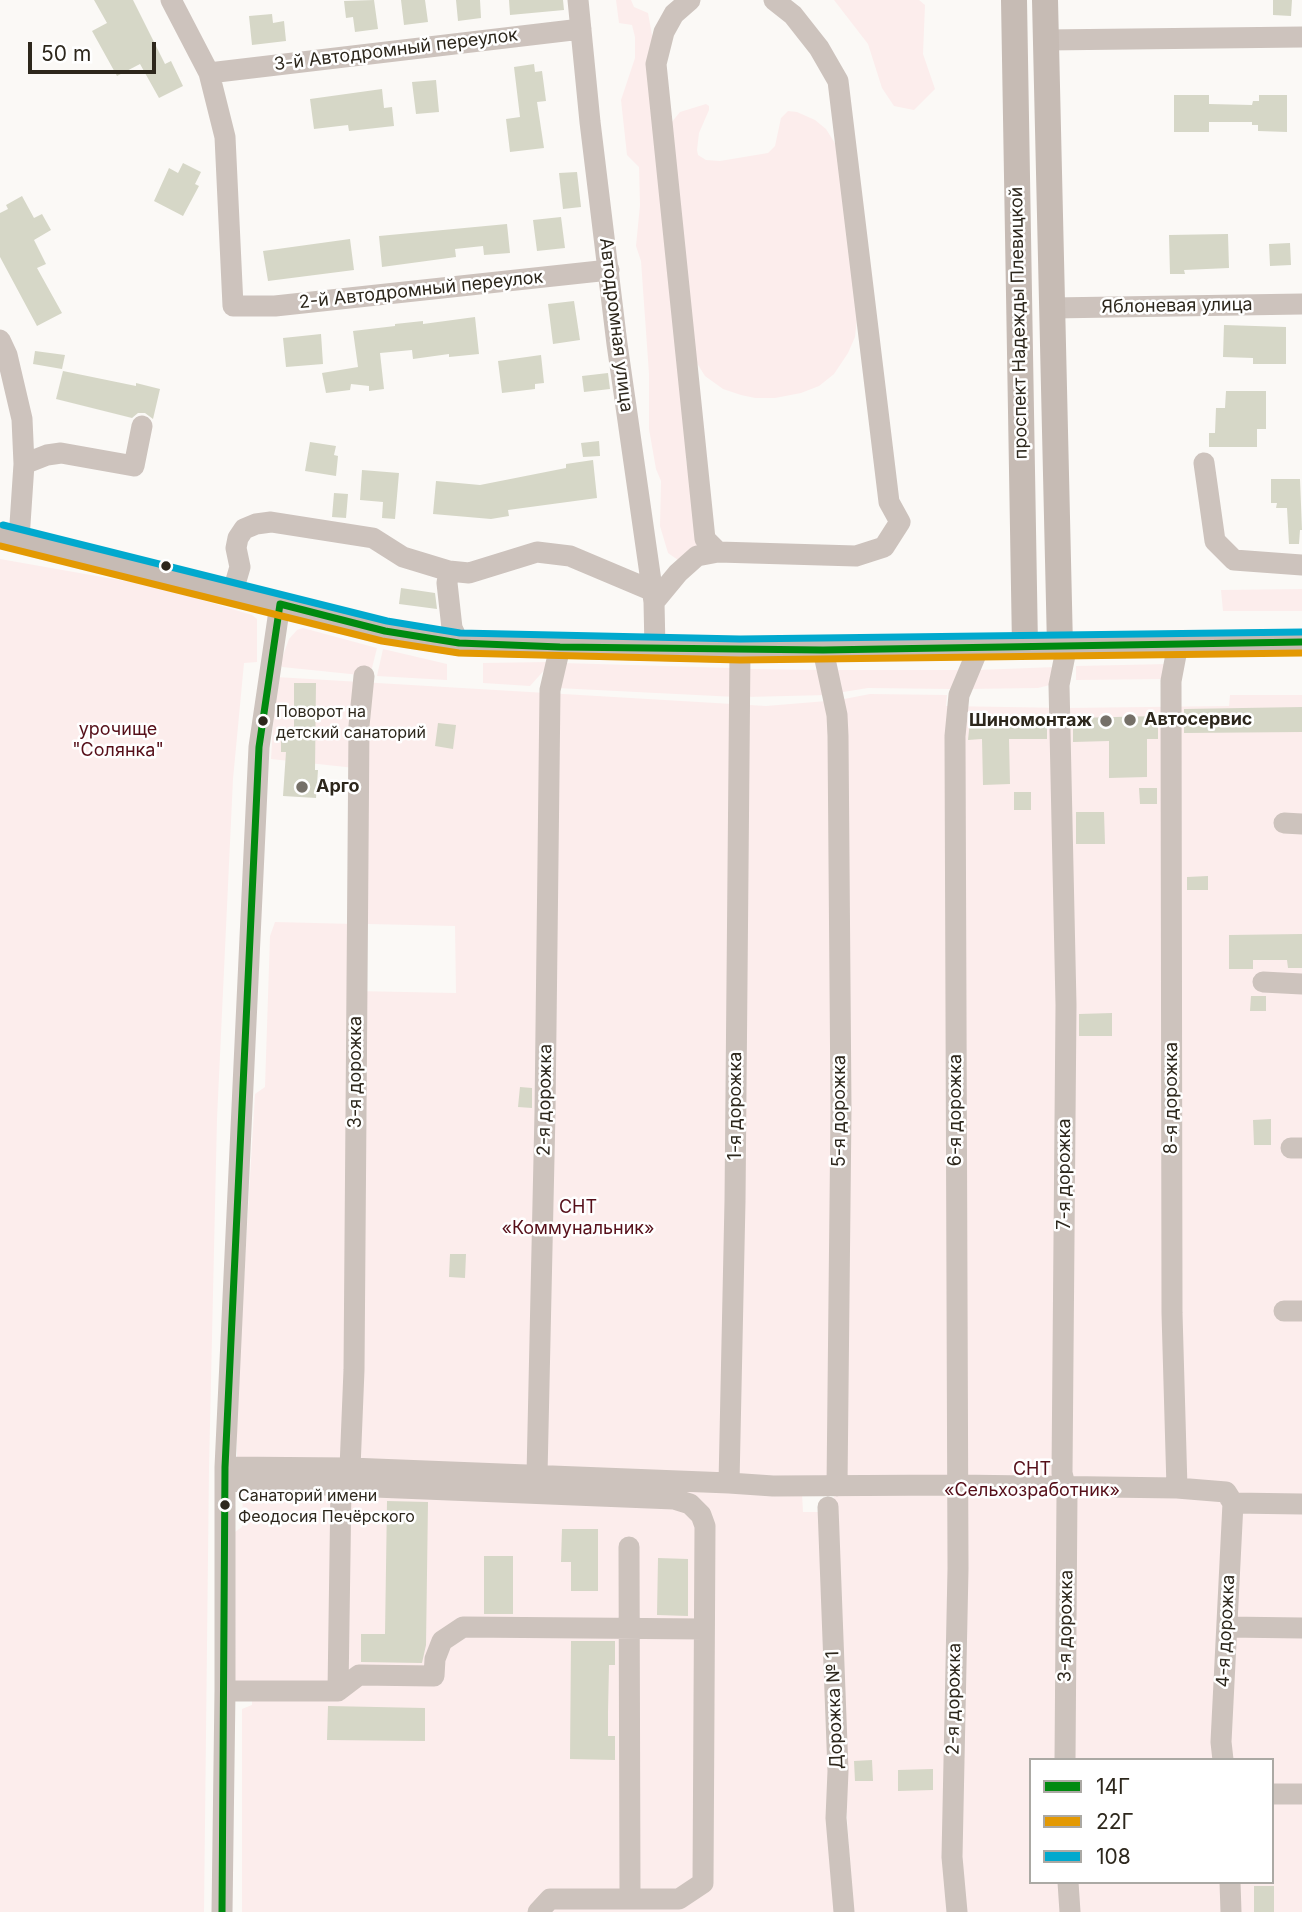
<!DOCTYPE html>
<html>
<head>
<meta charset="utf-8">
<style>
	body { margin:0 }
	#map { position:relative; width:1302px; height:1912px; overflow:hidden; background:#fbf9f6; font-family:Inter,sans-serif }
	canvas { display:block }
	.legend { position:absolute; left:1029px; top:1758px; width:245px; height:126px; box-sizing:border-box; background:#fff; border:2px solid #aba9a4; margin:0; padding:9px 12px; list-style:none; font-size:21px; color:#2d271c }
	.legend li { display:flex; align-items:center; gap:14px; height:35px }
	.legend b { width:35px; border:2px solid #aba9a4 }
	.scale { position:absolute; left:28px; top:42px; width:128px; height:32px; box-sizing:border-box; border:4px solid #2d271c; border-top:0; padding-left:9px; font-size:21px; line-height:24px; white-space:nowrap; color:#2d271c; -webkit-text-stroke:5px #fff; paint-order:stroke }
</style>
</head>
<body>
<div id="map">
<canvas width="1302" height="1912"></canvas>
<ul class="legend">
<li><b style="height:9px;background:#008a10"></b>14Г</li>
<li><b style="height:9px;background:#e39903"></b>22Г</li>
<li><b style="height:9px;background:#00a9ce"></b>108</li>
</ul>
<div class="scale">50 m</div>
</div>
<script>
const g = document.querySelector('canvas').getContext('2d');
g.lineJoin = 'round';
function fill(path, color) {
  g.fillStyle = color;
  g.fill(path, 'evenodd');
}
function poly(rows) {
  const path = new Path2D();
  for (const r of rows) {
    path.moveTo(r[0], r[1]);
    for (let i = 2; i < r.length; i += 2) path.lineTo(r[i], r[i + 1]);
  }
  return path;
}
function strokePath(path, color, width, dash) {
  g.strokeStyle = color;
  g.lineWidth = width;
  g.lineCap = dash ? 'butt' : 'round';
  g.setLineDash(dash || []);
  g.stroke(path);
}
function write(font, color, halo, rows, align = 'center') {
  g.font = font + ' Inter,sans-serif';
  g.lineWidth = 5;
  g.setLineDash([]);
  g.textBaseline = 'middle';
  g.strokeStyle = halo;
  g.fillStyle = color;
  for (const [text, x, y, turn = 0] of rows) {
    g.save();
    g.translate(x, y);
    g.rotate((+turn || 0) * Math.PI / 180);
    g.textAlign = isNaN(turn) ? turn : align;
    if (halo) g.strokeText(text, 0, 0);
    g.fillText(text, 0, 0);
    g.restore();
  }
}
fill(poly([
	[616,0,631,0,634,7,648,13,652,35,652,60,689,436,686,460,693,490,699,548,678,560,668,553,660,526,661,481,656,469,649,429,649,374,641,261,636,246,640,205,639,167,627,155,621,100,635,58,635,37,632,25,619,23],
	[834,0,919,0,925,5,923,54,935,89,914,110,894,106,882,88,868,44],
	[706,104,709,106,709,110,699,133,697,150,698,155,706,160,720,161,768,153,775,146,781,118,788,111,797,112,815,120,826,129,836,145,857,319,855,337,848,353,834,374,819,386,801,393,775,398,755,398,741,395,723,389,705,376,695,360,671,123,680,112],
	[0,559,159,587,252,615,257,619,257,662,244,663,233,779,217,1119,209,1468,204,1912,0,1912],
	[1302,589,1302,611,1223,611,1221,590],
	[303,628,377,648,370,676,282,667,280,664,289,639,297,630],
	[383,649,447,664,447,680,377,676],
	[548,662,548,666,530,686,483,683,483,663],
	[563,663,732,668,736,697,557,688],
	[1169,664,1165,679,1076,680,1076,666],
	[1056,667,1054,684,1038,688,966,689,977,670],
	[748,669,822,670,828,695,745,697],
	[837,670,959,670,952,689,868,688,837,693],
	[276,677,766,706,839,700,870,694,947,695,946,706,1067,708,1229,706,1230,695,1302,695,1302,1912,853,1912,844,1770,833,1484,237,1466,237,1395,255,1094,265,1087,270,936,275,922,355,924,354,991,456,993,455,926,368,924,364,922,355,768,271,759],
	[1031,1760,1272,1760,1272,1882,1031,1882],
	[243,1487,802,1493,803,1512,824,1512,840,1912,242,1912,242,1709,252,1705,252,1690,234,1689,232,1534,242,1527]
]), '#fcedec');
fill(poly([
	[94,0,133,0,165,64,171,61,183,86,159,98,140,64,117,76,92,31,107,23],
	[374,0,378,29,355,32,353,17,346,18,344,1],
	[401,0,425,0,428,22,404,25],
	[456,0,480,0,481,18,458,21],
	[509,0,563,0,564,10,510,15],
	[1273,0,1292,0,1291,16,1273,15],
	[272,14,273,23,284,21,286,41,252,45,249,16],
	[534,64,535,72,542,71,546,101,537,102,544,148,510,152,506,119,520,117,514,67],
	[436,80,439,112,416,114,412,82],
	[382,89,384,108,392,107,394,126,349,131,348,125,314,129,310,99],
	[1174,95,1209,95,1209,104,1252,105,1253,101,1259,101,1259,95,1287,95,1287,132,1258,131,1258,125,1252,125,1252,122,1209,122,1209,132,1174,132],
	[183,163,201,172,195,184,199,186,183,216,154,201,169,168,178,173],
	[577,172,581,207,563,209,559,173],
	[22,196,34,218,42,214,51,230,34,240,46,264,37,268,62,313,37,326,0,257,0,213,8,209,6,205],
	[561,217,565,248,537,251,533,220],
	[507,224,510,253,484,255,483,246,455,249,456,257,382,267,379,236],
	[1228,234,1229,268,1184,270,1185,274,1170,274,1169,235],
	[350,239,354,270,268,281,263,251],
	[1290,243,1291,265,1270,266,1269,244],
	[574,301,580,340,553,344,548,304],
	[475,317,479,354,449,357,449,354,413,359,412,350,380,353,384,389,369,391,369,386,351,384,350,390,326,393,322,373,358,367,353,331,395,326,395,324,423,321,423,324],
	[1224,325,1286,327,1286,364,1253,364,1253,358,1223,357],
	[321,334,323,364,286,367,283,338],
	[35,351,65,355,62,369,33,364],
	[541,355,544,383,535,384,535,389,502,393,498,361],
	[63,371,136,386,136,383,160,389,153,419,145,413,138,413,132,418,56,399],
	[608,373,610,389,584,392,582,376],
	[1226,391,1266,391,1266,429,1257,429,1257,447,1209,447,1209,433,1215,433,1216,408,1225,408],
	[599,441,600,456,583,457,581,443],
	[310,442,336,446,334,455,338,456,336,476,305,471],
	[593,460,597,498,508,510,509,516,491,519,433,514,436,481,480,485,566,468,566,464],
	[362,470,399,473,395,519,382,518,383,502,360,500],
	[1271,479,1300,479,1302,530,1300,530,1299,544,1289,544,1287,508,1276,508,1277,503,1271,503],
	[334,493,348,494,346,518,332,517],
	[401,588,435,593,437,609,399,604],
	[294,683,316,683,315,770,318,770,316,798,283,796,286,752,281,752,281,738,294,738],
	[1302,707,1302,732,1184,733,1184,709],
	[1158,716,1158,739,1147,739,1147,777,1109,778,1109,741,1073,742,1073,718],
	[970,721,1047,721,1047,739,1009,739,1010,784,983,785,982,739,968,740],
	[438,723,456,725,453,749,435,746],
	[1139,788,1157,788,1157,804,1140,804],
	[1014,792,1031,792,1031,810,1014,810],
	[1076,812,1104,812,1105,844,1076,844],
	[1208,876,1208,890,1187,890,1187,877],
	[1302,934,1302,968,1288,968,1287,960,1253,960,1253,969,1229,969,1229,935],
	[1251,996,1266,996,1266,1011,1250,1011],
	[1112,1013,1112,1036,1079,1036,1079,1014],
	[520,1087,532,1088,532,1108,518,1107],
	[1271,1119,1271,1145,1254,1145,1253,1120],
	[450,1254,466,1254,465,1278,449,1277],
	[387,1501,428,1502,426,1645,422,1663,361,1662,361,1634,385,1634],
	[562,1529,598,1529,598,1591,571,1591,571,1562,561,1562],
	[484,1556,513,1556,513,1614,484,1614],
	[658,1558,688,1559,688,1616,657,1615],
	[571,1641,615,1641,615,1665,609,1665,608,1712,608,1736,615,1736,615,1760,570,1759],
	[328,1706,425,1708,425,1741,327,1740],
	[872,1760,873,1781,855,1781,854,1761],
	[933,1769,933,1790,898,1791,898,1770],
	[1254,1886,1274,1886,1274,1912,1254,1912]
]), '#d6d7c7');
strokePath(poly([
	[171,0,209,73,581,29],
	[578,0,590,122,617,344,654,602,655,649],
	[690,0,674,14,664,32,656,64,705,539,718,552,856,556,884,547,900,522,889,502,838,81,819,48,793,15,774,0],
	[1046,40,1302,37],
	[209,73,225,137,233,306,275,306,609,270],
	[1052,308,1302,304],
	[0,340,7,355,22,419,24,464,19,539],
	[1204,463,1215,541,1234,560,1302,565],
	[24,464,47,455,61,453,134,466,142,426],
	[449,571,447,583,452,628,459,643],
	[233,591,240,567,236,548,238,538,244,529,256,524,271,522,373,538,403,557,449,571,469,573,537,552,570,556,653,591],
	[654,602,678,573,697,556,718,552],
	[823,650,837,715,838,736,841,1109,837,1486],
	[1284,823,1302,824],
	[1263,982,1302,984],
	[1291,1148,1302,1148],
	[1284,1311,1302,1311],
	[225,1467,350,1468,729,1483,773,1486,957,1485,1177,1488,1226,1492,1233,1503,1302,1504],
	[350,1468,354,1370,359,726,364,676],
	[537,1475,545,1112,550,690,560,647],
	[225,1481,674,1499,690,1504,701,1515,705,1526,703,1883,679,1899,550,1899,538,1912],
	[729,1483,735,1201,740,650],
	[1177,1488,1172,1313,1171,681,1178,644],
	[828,1507,838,1771,836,1818,844,1912],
	[629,1547,630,1899],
	[1227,1627,1302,1628],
	[225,1691,338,1691,341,1486],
	[338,1691,359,1675,434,1676,435,1659,442,1641,463,1627,704,1629],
	[1065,1760,1067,1493,1062,1473,1066,1005,1059,685,1067,645],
	[1223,1760,1221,1742,1233,1503],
	[1272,1794,1302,1794],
	[1068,1882,1070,1912],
	[1230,1882,1231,1912],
	[222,1912,225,1691,225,1467,259,747,280,604],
	[957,1912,952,1857,958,1569,955,736,959,695,979,647]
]), '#cdc3bd', 21);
strokePath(poly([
	[1014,0,1025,646],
	[1045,0,1060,646],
	[0,535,385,631,459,643,740,650,1302,642]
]), '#c6bbb4', 26);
strokePath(poly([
	[280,604,385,631,459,643,560,647,823,650,1302,642],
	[222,1912,225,1467,259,747,280,604]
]), '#008a10', 7);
strokePath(poly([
	[0,546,382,641,459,653,740,660,1302,653]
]), '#e39903', 7);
strokePath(poly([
	[3,525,387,621,460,633,740,639,1302,632]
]), '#00a9ce', 7);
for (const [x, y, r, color] of [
	[166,566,6,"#2d271c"],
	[1130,720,7,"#757068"],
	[263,721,6,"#2d271c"],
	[1106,721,7,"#757068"],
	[302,787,7,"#757068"],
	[225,1505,6,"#2d271c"]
]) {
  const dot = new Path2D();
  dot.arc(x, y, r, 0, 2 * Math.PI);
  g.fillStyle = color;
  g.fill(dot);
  strokePath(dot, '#fff', 2.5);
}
write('16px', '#2d271c', '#fff', [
	["Поворот на",276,712],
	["детский санаторий",276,733],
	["Санаторий имени",238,1496],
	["Феодосия Печёрского",238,1517]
], 'left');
write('18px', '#2d271c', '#fff', [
	["3-й Автодромный переулок",396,50,-7],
	["2-й Автодромный переулок",421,290,-6],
	["Яблоневая улица",1177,306,-1],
	["проспект Надежды Плевицкой",1019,323,-91],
	["Автодромная улица",616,325,83],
	["3-я дорожка",356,1072,-90],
	["8-я дорожка",1172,1098,-90],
	["2-я дорожка",545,1100,-89],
	["1-я дорожка",736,1106,-90],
	["6-я дорожка",956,1110,-90],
	["5-я дорожка",840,1111,-90],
	["7-я дорожка",1065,1174,-90],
	["3-я дорожка",1066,1626,-89],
	["4-я дорожка",1226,1631,-87],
	["2-я дорожка",954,1699,-89],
	["Дорожка № 1",835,1710,-92]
]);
write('bold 18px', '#2d271c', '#fff', [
	["Автосервис",1144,720],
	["Шиномонтаж",1092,721,"right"],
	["Арго",316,787]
], 'left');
write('18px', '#560f19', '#fff', [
	["урочище",118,730],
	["\"Солянка\"",118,751],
	["СНТ",578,1208],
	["«Коммунальник»",578,1229],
	["СНТ",1032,1470],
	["«Сельхозработник»",1032,1491]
]);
</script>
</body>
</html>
